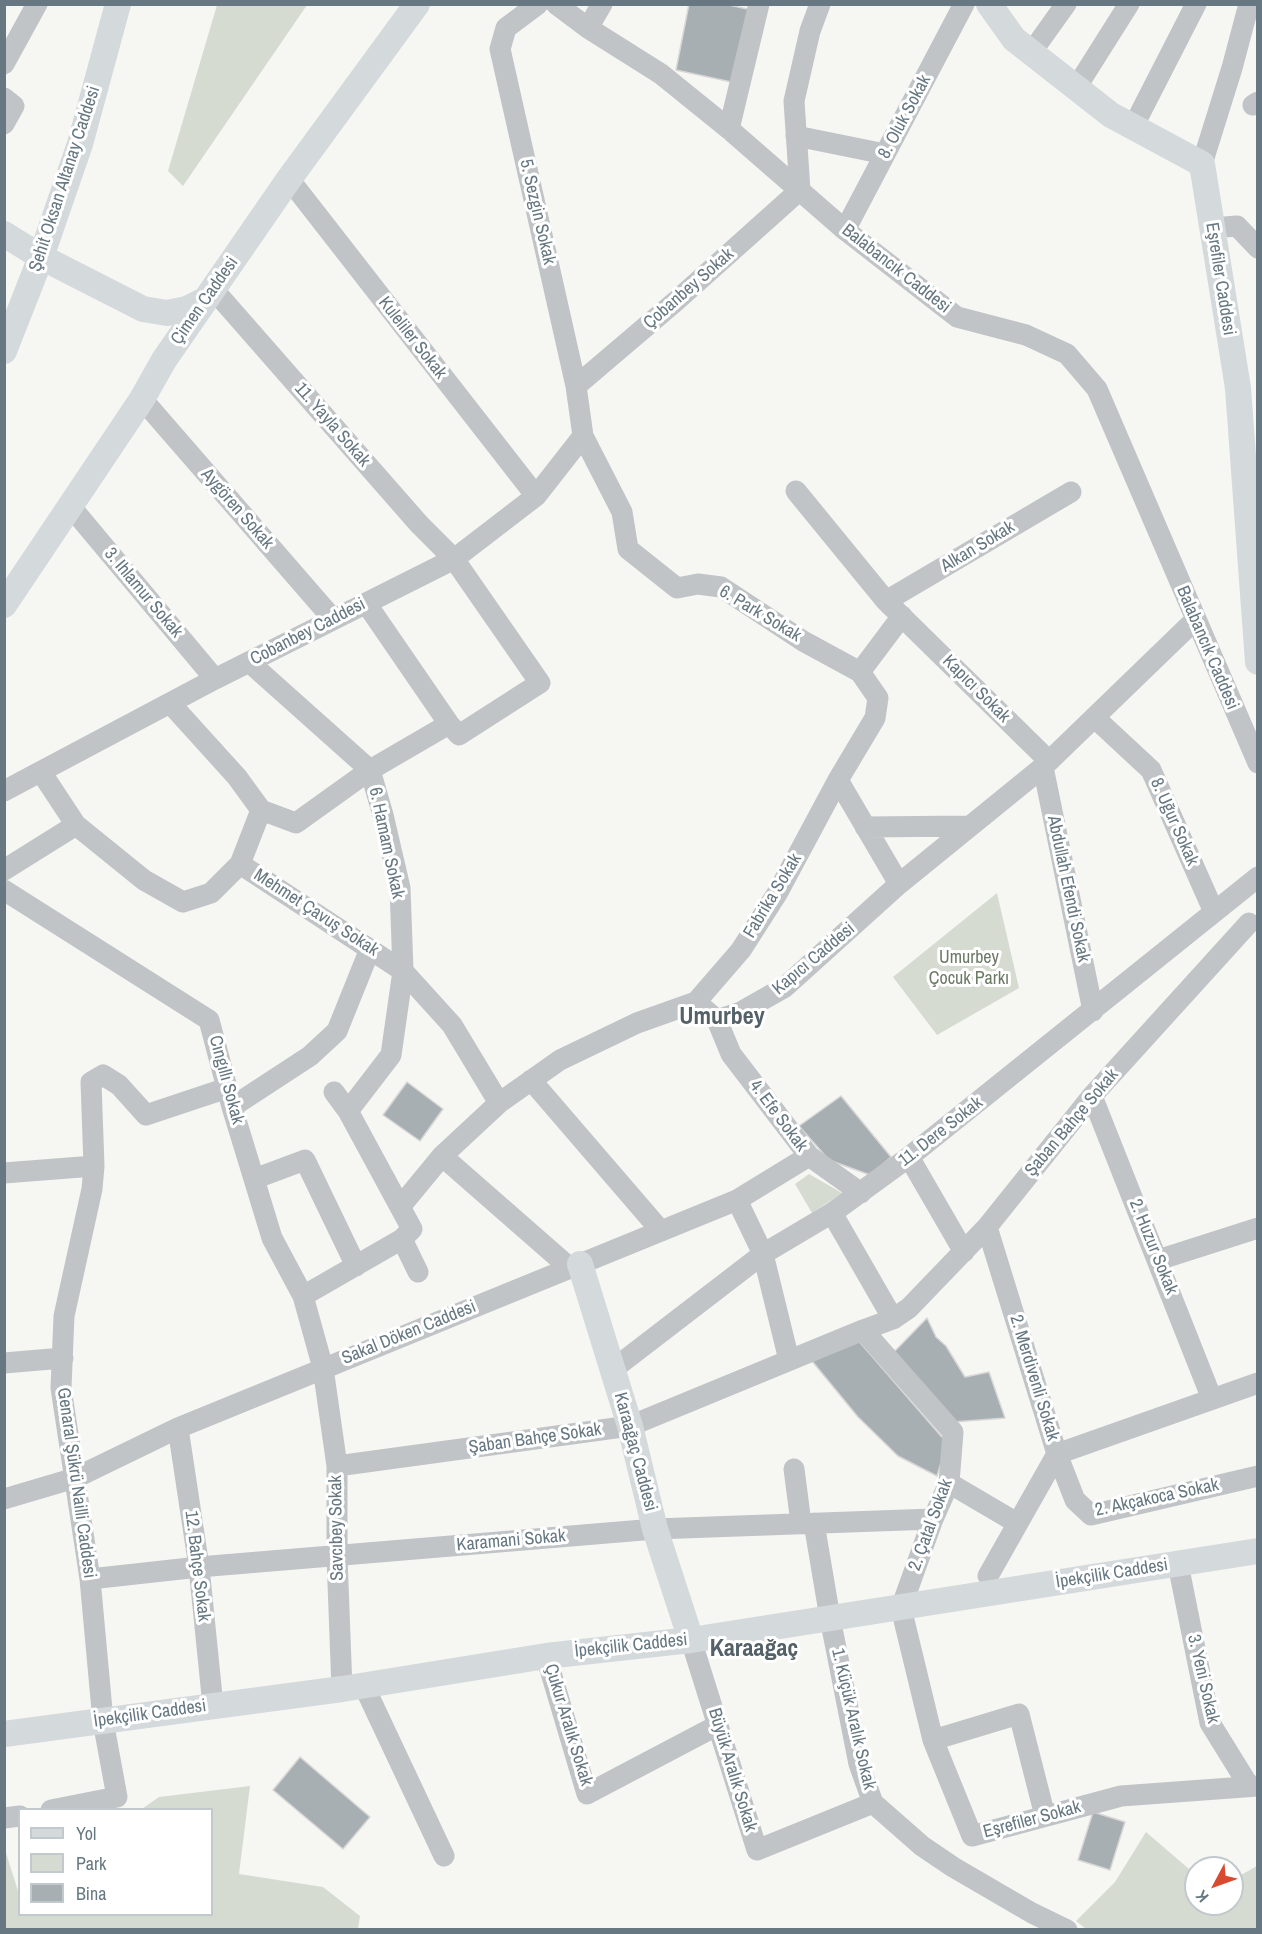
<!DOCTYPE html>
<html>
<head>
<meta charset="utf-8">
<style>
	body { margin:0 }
	#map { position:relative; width:1262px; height:1934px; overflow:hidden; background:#f6f6f3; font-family:"Archivo Narrow",sans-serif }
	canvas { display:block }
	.frame { position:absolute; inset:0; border:6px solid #677882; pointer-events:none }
	.legend { position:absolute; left:18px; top:1808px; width:195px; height:108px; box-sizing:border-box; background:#fff; border:2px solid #c2c9cd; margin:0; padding:8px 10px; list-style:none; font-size:18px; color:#677882 }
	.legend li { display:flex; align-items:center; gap:12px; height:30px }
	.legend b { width:30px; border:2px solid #c2c9cd }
	.north { position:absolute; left:1184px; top:1856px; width:60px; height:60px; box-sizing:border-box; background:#fff; border:2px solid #c2c9cd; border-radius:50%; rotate:229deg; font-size:16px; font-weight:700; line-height:24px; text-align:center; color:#677882 }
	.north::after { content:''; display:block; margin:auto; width:21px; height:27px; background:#d94b30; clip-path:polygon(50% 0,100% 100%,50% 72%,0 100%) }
</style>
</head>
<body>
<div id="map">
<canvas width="1262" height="1934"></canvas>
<div class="frame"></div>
<ul class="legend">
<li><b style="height:8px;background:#d4d9dc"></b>Yol</li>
<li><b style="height:16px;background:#d6dbd2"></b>Park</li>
<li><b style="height:16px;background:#a7afb3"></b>Bina</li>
</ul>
<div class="north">K</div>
</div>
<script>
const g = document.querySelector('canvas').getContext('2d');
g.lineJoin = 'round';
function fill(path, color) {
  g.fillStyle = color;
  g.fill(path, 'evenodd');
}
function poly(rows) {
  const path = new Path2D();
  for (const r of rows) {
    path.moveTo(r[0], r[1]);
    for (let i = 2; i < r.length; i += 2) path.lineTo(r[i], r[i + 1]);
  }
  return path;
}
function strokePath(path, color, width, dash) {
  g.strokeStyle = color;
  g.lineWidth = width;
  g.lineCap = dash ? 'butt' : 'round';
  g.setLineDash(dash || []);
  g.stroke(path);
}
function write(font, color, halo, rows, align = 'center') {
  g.font = font + ' "Archivo Narrow",sans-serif';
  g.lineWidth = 6;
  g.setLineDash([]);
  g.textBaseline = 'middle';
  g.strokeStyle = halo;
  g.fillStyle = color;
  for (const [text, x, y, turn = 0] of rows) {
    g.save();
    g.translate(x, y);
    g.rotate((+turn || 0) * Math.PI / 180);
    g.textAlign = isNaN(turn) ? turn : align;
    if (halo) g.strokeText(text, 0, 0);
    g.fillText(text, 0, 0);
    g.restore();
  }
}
fill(poly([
	[217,5,307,5,183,186,168,171],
	[997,893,1019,988,937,1035,893,977],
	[809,1174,842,1193,812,1213,795,1184],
	[250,1786,239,1874,323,1887,360,1916,358,1929,5,1929,6,1853,19,1894,20,1914,212,1914,212,1810,142,1809,159,1797],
	[1146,1832,1196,1875,1196,1904,1232,1904,1232,1880,1257,1866,1257,1929,1086,1929,1076,1921,1115,1882]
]), '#d6dbd2');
const building = poly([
	[689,4,724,4,752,10,736,83,676,70,689,4],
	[407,1082,443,1109,420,1141,383,1115,407,1082],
	[841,1096,891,1157,870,1175,829,1160,799,1126,841,1096],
	[927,1318,936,1337,946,1346,965,1377,989,1372,1005,1418,953,1422,893,1353,927,1318],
	[857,1339,947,1443,937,1476,898,1456,858,1417,812,1361,857,1339],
	[300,1757,370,1817,343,1849,273,1790,300,1757],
	[1093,1812,1125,1822,1110,1870,1078,1860,1093,1812]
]);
fill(building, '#a7afb3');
strokePath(building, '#d8d7d6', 1.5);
strokePath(poly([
	[538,4,506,28,500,49,576,386,583,436,622,512,628,549,677,588,698,584,721,587,803,641,860,672,878,698,875,718,838,780,778,892,741,950,696,1002],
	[556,4,588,28,661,74,729,129,845,230,957,317,1026,335,1067,354,1097,389,1258,763],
	[588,28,602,4],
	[1031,53,1066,4],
	[4,64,37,4],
	[1076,88,1129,4],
	[4,98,14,106,4,124],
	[1253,105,1258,102],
	[1133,127,1196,4],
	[729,129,759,4],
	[796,136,885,154],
	[1202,164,1232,68,1249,4],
	[289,179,536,496],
	[1212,228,1237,226,1258,248],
	[845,230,964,4],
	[213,289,419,524,454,559,540,683,459,735,449,724,366,603],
	[576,386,676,301,800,190,794,101,810,31,820,4],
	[142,399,333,619],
	[796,491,886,601,1049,761],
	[71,507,215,679],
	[886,601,1071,492],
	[249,662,370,770,383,815,400,888,403,971,391,1055,348,1111,412,1229,402,1239,303,1296],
	[860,672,902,616],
	[170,703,237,777,261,810,240,864],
	[1095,718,1151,770,1214,912],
	[1043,767,1093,1011],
	[41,772,76,825,144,880,183,902,211,893,240,864,403,971,452,1025,499,1103],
	[838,780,899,884],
	[4,791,215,679,454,559,536,496,583,436],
	[261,810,296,823,370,770,449,724],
	[865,827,970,826],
	[4,870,76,825],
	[4,890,209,1020,232,1107,272,1238,303,1296,323,1368,337,1466,337,1557,342,1689],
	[717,1020,731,1054,809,1156,861,1193],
	[531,1080,661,1231],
	[334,1092,348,1111],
	[1092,1096,1212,1399],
	[232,1107,310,1056,337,1031,370,949],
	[442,1156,570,1268],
	[909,1157,964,1252],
	[4,1173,94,1166],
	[254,1179,305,1160,356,1266],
	[737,1200,763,1254,789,1360],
	[400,1207,442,1156,499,1103,560,1060,637,1023,696,1002,717,1020,741,1012,785,987,899,884,1043,767,1195,620],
	[832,1213,893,1319],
	[987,1227,1057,1454,988,1576],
	[402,1239,418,1272],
	[1158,1260,1258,1228],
	[863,1330,953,1432,949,1483,933,1519,901,1608,933,1740,972,1836,1121,1796,1258,1786],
	[4,1363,63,1358],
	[612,1370,763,1254,832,1213,909,1157,1258,877],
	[1258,1383,1057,1454,1075,1500,1091,1515,1258,1476],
	[178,1428,199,1567,213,1706],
	[337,1466,630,1426,863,1330,893,1319,909,1308,987,1227,1092,1096,1249,923],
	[794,1469,801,1523],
	[949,1483,1017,1523],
	[4,1499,75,1478,178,1428,737,1200,809,1156],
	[814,1523,830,1618,859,1764,873,1803,922,1846,953,1867,1032,1913,1067,1930],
	[1178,1564,1210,1723,1249,1786],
	[90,1579,199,1567,655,1529,933,1519],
	[691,1640,757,1850,873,1803],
	[546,1656,587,1794,718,1725],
	[364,1686,444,1856],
	[933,1740,1019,1714,1045,1816],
	[51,1810,117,1797,103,1721,90,1579,61,1388,64,1316,92,1189,94,1166,91,1082,103,1075,119,1085,146,1115,227,1088],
	[4,1818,20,1816]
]), '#c0c4c7', 21);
strokePath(poly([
	[989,4,1014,39,1111,115,1202,164,1238,388,1258,662],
	[4,234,41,257,143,309,167,313,187,309,205,300],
	[4,351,41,257,80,144,118,4],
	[4,605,142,399,164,360,289,179,417,4],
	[580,1264,630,1426,655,1529,691,1640],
	[4,1734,342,1689,546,1656,691,1640,1258,1551]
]), '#d4d9dc', 26);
write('18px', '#677882', '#fff', [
	["8. Oluk Sokak",905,117,-62],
	["Şehit Oksan Altanay Caddesi",65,179,-72],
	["5. Sezgin Sokak",537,212,77],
	["Balabancık Caddesi",896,269,38],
	["Eşrefiler Caddesi",1220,279,81],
	["Çobanbey Sokak",689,289,-41],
	["Çimen Caddesi",205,301,-55],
	["Kuleliler Sokak",412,338,52],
	["11. Yayla Sokak",332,425,49],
	["Aygören Sokak",237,509,49],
	["Alkan Sokak",978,547,-31],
	["3. Ihlamur Sokak",143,593,50],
	["6. Park Sokak",760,614,31],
	["Cobanbey Caddesi",308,632,-27],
	["Balabancık Caddesi",1207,648,67],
	["Kapıcı Sokak",976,689,45],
	["8. Uğur Sokak",1174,822,66],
	["6. Hamam Sokak",386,843,78],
	["Abdullah Efendi Sokak",1068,889,78],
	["Fabrika Sokak",773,896,-59],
	["Mehmet Çavuş Sokak",316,913,33],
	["Kapıcı Caddesi",814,959,-40],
	["Cıngıllı Sokak",226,1080,75],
	["4. Efe Sokak",778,1116,53],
	["Şaban Bahçe Sokak",1072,1123,-50],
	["11. Dere Sokak",941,1132,-38],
	["2. Huzur Sokak",1153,1247,68],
	["Sakal Döken Caddesi",409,1333,-22],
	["2. Merdivenli Sokak",1034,1378,73],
	["Şaban Bahçe Sokak",535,1439,-8],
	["Karaağaç Caddesi",635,1452,75],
	["Genaral Şükrü Nailli Caddesi",76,1483,82],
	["2. Akçakoca Sokak",1157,1498,-12],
	["2. Çatal Sokak",931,1525,-70],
	["Savcıbey Sokak",337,1528,-91],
	["Karamani Sokak",511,1541,-5],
	["12. Bahçe Sokak",197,1566,83],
	["İpekçilik Caddesi",1112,1574,-9],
	["İpekçilik Caddesi",631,1646,-6],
	["3. Yeni Sokak",1203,1679,77],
	["İpekçilik Caddesi",150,1714,-8],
	["1. Küçük Aralık Sokak",853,1719,77],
	["Çukur Aralık Sokak",568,1725,73],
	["Büyük Aralık Sokak",732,1770,73],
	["Eşrefiler Sokak",1032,1820,-15]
]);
write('18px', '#6b7a65', '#fff', [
	["Umurbey",969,958],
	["Çocuk Parkı",969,979]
]);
write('bold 24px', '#546168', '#fff', [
	["Umurbey",722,1018],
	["Karaağaç",754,1650]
]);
</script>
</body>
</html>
